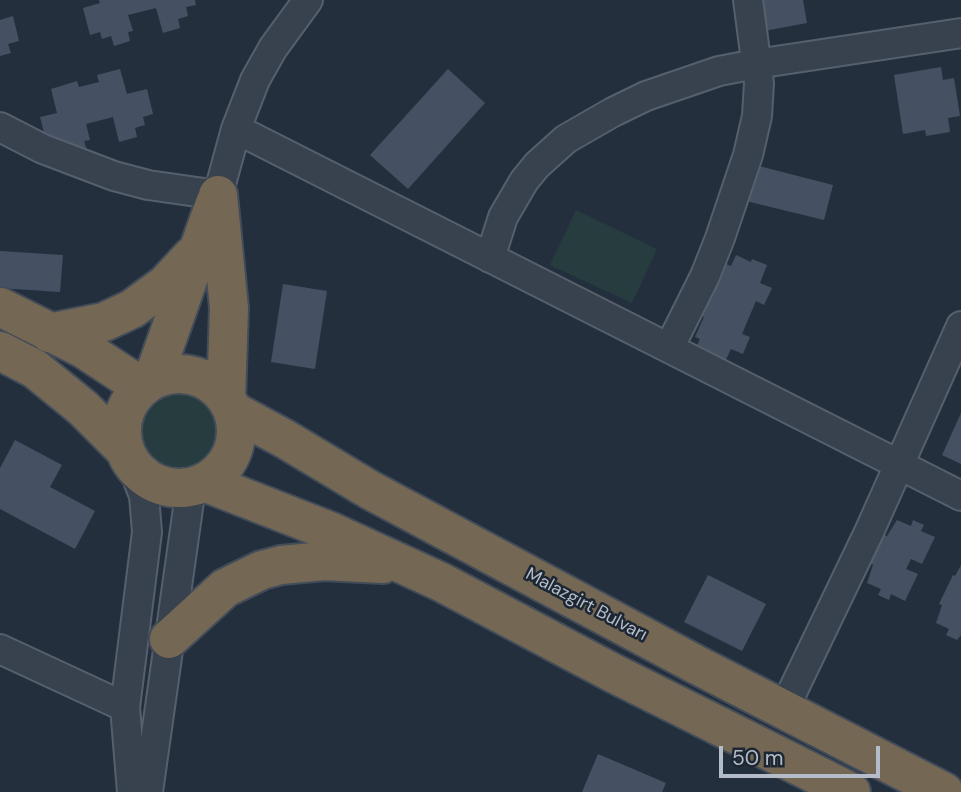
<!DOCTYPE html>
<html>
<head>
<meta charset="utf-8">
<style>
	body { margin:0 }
	#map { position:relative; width:961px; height:792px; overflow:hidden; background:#242f3e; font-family:"DM Sans",sans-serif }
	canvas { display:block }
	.scale { position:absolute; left:719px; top:746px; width:161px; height:32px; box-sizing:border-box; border:4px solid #b4bcc9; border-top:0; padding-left:9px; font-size:21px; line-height:24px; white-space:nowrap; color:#b4bcc9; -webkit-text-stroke:5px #1d2633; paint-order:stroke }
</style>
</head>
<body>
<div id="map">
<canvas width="961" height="792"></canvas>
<div class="scale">50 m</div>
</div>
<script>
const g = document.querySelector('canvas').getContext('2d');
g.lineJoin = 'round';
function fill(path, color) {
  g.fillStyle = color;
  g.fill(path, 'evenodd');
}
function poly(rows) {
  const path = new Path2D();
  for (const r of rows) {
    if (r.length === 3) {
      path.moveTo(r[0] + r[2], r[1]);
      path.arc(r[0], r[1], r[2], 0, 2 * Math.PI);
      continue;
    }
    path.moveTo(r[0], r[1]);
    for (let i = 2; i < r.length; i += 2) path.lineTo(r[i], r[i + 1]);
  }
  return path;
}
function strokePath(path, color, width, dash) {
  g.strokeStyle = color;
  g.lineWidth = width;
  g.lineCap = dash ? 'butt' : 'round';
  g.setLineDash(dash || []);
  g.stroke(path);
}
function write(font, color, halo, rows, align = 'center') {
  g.font = font + ' "DM Sans",sans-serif';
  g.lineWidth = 5;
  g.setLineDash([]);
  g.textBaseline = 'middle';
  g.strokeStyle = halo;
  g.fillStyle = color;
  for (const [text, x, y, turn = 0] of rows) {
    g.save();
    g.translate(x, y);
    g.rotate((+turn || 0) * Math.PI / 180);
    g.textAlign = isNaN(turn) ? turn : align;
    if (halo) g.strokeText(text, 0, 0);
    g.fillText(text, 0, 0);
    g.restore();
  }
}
fill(poly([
	[576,210,657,249,632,303,550,265],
	[181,430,41]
]), '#263c3f');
fill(poly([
	[99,0,195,0,196,5,186,7,188,16,178,19,180,28,163,33,156,8,128,15,133,31,128,32,130,41,114,46,111,36,102,39,100,32,90,35,83,8,100,3],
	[753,0,803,0,807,23,759,32],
	[13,16,19,41,8,44,11,53,0,56,0,20],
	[941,67,943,80,954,78,960,116,948,118,950,132,926,136,925,130,903,134,894,75],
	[120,69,127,94,147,89,153,114,143,117,145,125,135,128,137,137,119,142,113,117,86,124,90,140,84,141,87,150,71,155,47,144,40,117,57,113,51,89,77,81,79,87,99,82,97,75],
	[448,69,485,103,408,189,370,155],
	[755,165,833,185,824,220,746,201],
	[0,251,63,255,60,292,0,288],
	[736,255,751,262,752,259,767,265,760,283,772,288,764,305,756,301,742,334,750,337,743,354,731,349,723,366,695,350,700,339,695,337,704,317,695,314,709,281,718,284,726,264,731,266],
	[283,284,327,291,315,369,271,362],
	[961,413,961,464,942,455],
	[15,440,62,465,50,487,95,511,75,549,0,509,0,468],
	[897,520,911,526,913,520,924,525,921,531,935,537,922,564,911,559,906,569,918,574,905,601,891,594,889,600,878,595,881,589,867,583,873,565,871,563,884,535,887,536],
	[961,565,961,635,957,640,946,635,949,629,936,623,942,605,939,604,953,575,955,576],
	[708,575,766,604,742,651,684,622],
	[598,754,666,783,662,792,582,792]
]), '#455162');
const minor = poly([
	[0,127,43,149,114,176,148,185,218,195,236,129,255,80,273,48,308,0],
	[236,129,961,496],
	[490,258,503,217,524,181,537,165,566,139,613,112,646,96,719,71,756,64,961,33],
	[669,348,705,276,720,238,748,155,757,116,759,83,748,0],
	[131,462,144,496,147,532,125,707,132,792],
	[0,649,125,707],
	[784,709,869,532,961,326],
	[148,792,191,487]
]);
const highway = poly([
	[218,195,229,308,226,399],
	[0,307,84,349,142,387],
	[49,333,104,322,132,309,166,284,192,256],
	[0,351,35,369,83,408,125,450],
	[179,431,57],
	[153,379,215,203],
	[233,411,285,439,370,490,695,664,944,792],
	[204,482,332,532,441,582,613,673,851,792],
	[169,639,225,588,262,570,281,565,324,561,383,564]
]);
strokePath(minor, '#565f6c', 32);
strokePath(highway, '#434c59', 42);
strokePath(minor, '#38414e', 28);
strokePath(highway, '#746855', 38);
write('18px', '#b4bcc9', '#1d2633', [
	["Malazgirt Bulvarı",586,605,28]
]);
</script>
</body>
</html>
